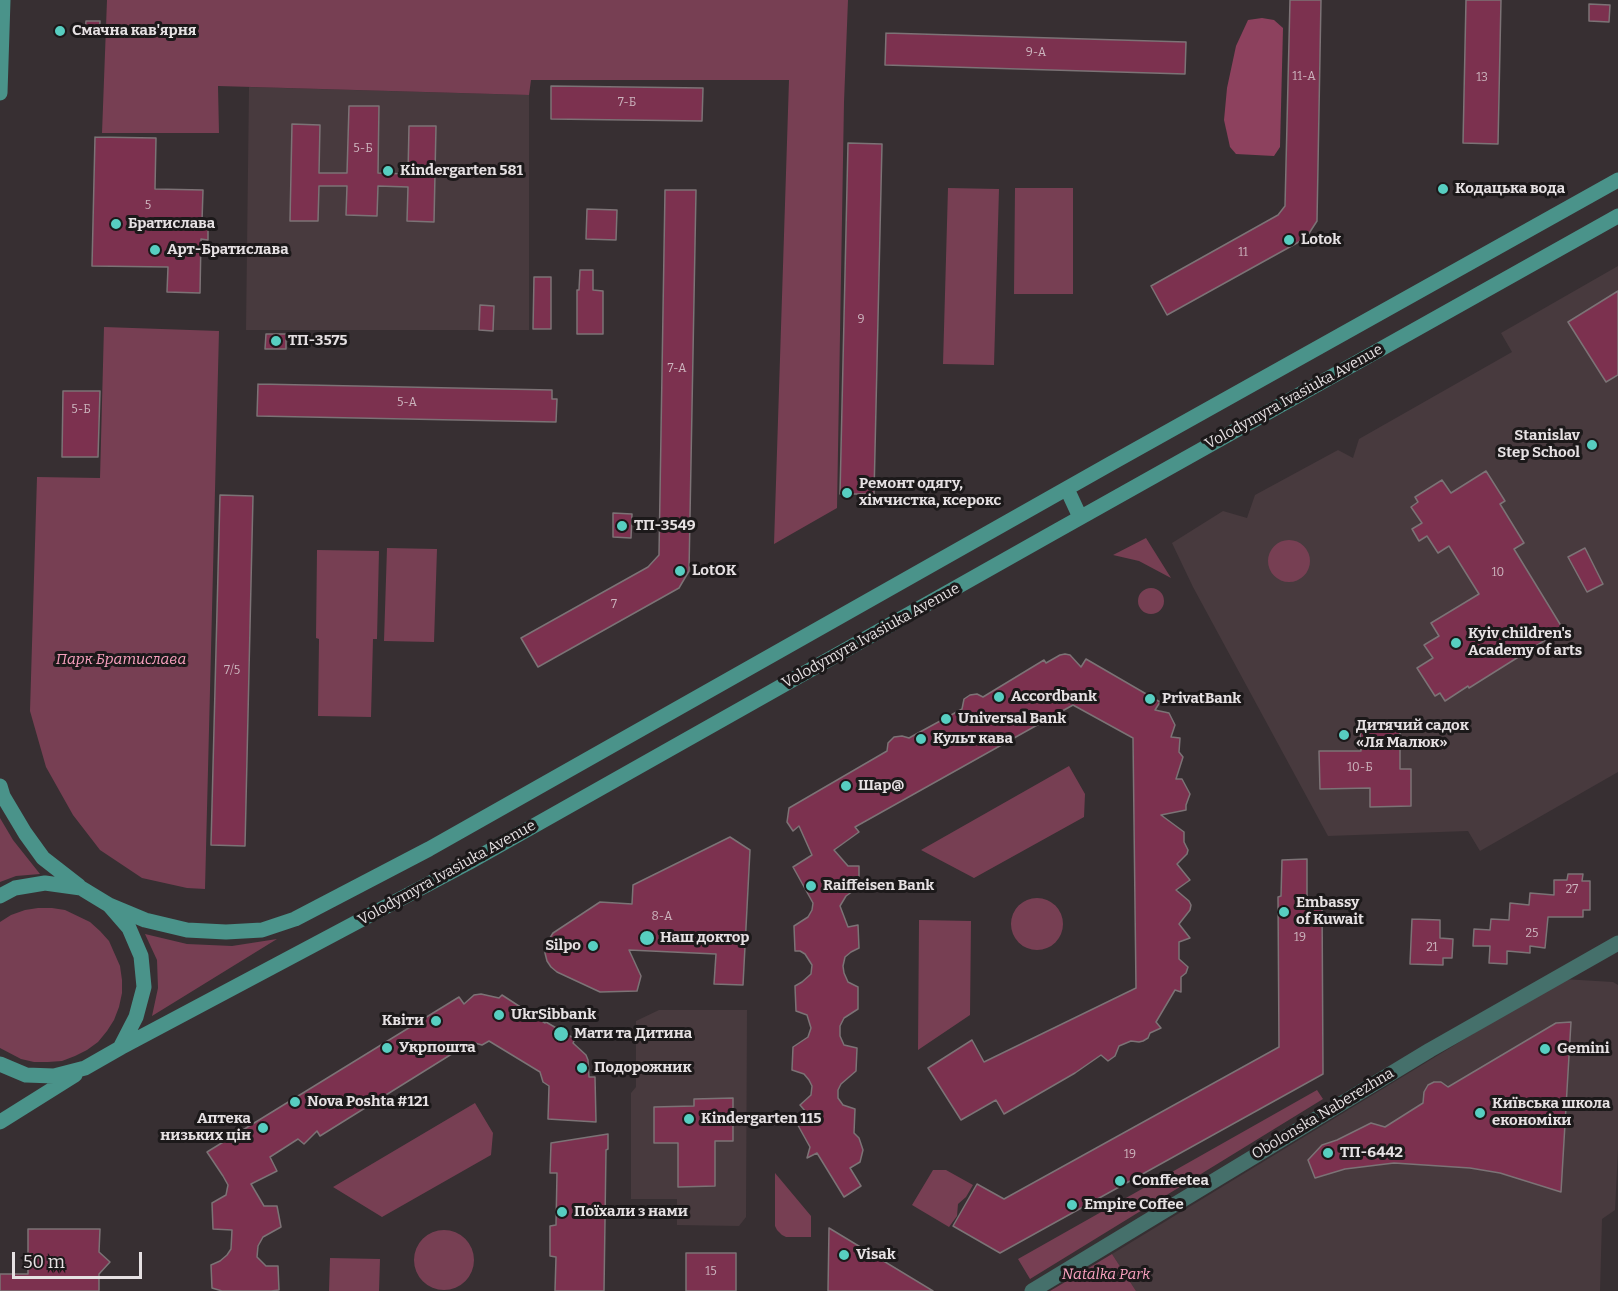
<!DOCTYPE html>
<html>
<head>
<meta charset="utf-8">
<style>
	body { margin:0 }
	#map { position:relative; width:1618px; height:1291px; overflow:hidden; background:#372f32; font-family:Bitter,serif }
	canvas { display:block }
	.scale { position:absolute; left:12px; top:1252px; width:130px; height:27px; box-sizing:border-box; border:3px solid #e6e1e3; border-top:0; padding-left:8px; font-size:18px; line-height:21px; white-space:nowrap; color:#e6e1e3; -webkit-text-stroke:4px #1c191a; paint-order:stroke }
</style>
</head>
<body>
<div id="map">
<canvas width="1618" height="1291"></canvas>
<div class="scale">50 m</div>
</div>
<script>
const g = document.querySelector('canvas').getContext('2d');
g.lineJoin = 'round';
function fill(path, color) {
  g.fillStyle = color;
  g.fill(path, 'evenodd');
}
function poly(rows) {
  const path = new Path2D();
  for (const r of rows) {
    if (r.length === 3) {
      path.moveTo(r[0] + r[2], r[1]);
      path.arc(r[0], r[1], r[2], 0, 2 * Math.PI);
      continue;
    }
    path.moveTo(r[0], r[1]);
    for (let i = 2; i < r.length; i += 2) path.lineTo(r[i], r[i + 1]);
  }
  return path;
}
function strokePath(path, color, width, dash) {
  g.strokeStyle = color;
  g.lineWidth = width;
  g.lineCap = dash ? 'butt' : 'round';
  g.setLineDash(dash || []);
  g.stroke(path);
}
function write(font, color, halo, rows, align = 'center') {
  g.font = font + ' Bitter,serif';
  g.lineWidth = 6;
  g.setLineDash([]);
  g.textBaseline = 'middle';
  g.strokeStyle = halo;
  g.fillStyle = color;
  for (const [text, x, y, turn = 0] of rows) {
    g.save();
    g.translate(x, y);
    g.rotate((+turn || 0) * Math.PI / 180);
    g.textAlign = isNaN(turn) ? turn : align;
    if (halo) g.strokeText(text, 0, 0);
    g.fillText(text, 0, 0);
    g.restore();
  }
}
fill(poly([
	[249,87,529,95,529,330,246,330],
	[1618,266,1618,772,1480,851,1468,831,1328,836,1193,587,1172,543,1223,511,1247,518,1255,495,1338,450,1353,458,1359,439,1512,352,1501,333],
	[1563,979,1613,982,1618,985,1618,1150,1615,1210,1602,1219,1600,1291,1136,1291,1112,1254],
	[659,1010,747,1010,746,1217,739,1226,677,1225,677,1199,631,1199,631,1093,636,1087,636,1021]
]), '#483a3e');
fill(poly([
	[107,0,848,0,844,102,837,508,774,544,789,80,531,80,529,95,218,86,219,133,102,133],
	[948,188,999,189,994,365,943,364],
	[1015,188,1073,188,1073,294,1014,294],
	[104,327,219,331,205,889,187,888,142,878,100,850,73,815,46,767,30,711,37,477,100,478],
	[1146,538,1171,578,1139,561,1113,555],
	[1289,561,21],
	[387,548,437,549,434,642,384,641],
	[317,550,379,551,377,639,373,639,371,717,318,716,319,639,316,638],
	[1151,601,13],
	[1069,766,1085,794,1084,817,974,878,921,850],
	[0,818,13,840,40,874,16,876,0,882],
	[1037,924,26],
	[38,908,52,908,65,910,90,922,100,931,109,941,120,966,122,980,122,993,119,1007,114,1020,107,1031,98,1042,87,1050,75,1056,62,1061,48,1062,34,1062,21,1059,0,1048,0,922,11,915,25,910],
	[919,920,971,921,970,1015,918,1050],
	[145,934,187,944,232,946,277,939,152,1016,158,988,157,960],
	[1317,1090,1323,1099,1030,1279,1018,1259],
	[475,1103,493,1133,491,1155,382,1217,333,1187],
	[933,1170,946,1170,973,1185,966,1197,958,1204,957,1216,949,1227,912,1205],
	[775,1173,811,1216,811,1237,786,1237,782,1235,777,1230,775,1226],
	[444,1260,30],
	[1112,1254,1136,1291,1050,1291],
	[330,1258,380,1259,379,1291,329,1291]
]), '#773f53');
fill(poly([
	[1262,18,1274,20,1283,28,1280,147,1274,156,1236,154,1230,147,1224,120,1227,88,1236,46,1248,20]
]), '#8d415e');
const building = poly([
	[1290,0,1321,0,1317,221,1306,238,1167,315,1151,286,1278,215,1285,206,1290,0],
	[1466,0,1501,0,1498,144,1463,143,1466,0],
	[1589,4,1610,5,1609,22,1589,21,1589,4],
	[86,21,100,21,99,35,85,34,86,21],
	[886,33,1186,42,1185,74,885,65,886,33],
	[551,86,703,88,702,121,551,119,551,86],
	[349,106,379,106,378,173,408,174,409,126,436,126,434,222,407,221,408,187,378,186,377,216,346,215,347,186,319,186,318,221,290,221,292,124,320,125,319,173,347,173,349,106],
	[95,137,156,138,155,189,203,190,202,221,208,221,208,240,201,239,200,293,167,292,168,267,92,266,95,137],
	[848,143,882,144,874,494,840,494,848,143],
	[665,190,696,190,689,571,679,588,538,667,521,638,648,567,659,555,665,190],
	[587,209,617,210,616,240,586,239,587,209],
	[580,270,593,270,593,290,603,291,603,334,577,334,577,290,579,290,580,270],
	[534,277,551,277,551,329,533,329,534,277],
	[1618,291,1618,375,1606,382,1568,322,1618,291],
	[480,305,494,306,493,331,479,330,480,305],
	[266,334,286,334,286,349,265,349,266,334],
	[258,384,552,390,552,399,557,399,556,422,257,416,258,384],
	[63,391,100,391,98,457,62,457,63,391],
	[1486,471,1505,501,1500,504,1524,543,1514,549,1563,629,1469,688,1468,686,1445,701,1440,693,1435,696,1417,668,1433,658,1424,645,1439,636,1431,623,1479,594,1449,546,1438,553,1427,536,1419,541,1412,529,1422,523,1411,507,1418,502,1415,497,1442,480,1451,493,1486,471],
	[220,495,253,496,245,846,211,845,220,495],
	[613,513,632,514,631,538,613,537,613,513],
	[1585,548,1603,584,1587,592,1568,557,1585,548],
	[1065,654,1070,655,1081,667,1086,659,1160,702,1155,710,1169,713,1175,725,1171,737,1180,738,1179,752,1183,757,1176,779,1182,779,1190,794,1186,805,1186,810,1161,815,1184,832,1184,842,1188,850,1187,854,1177,864,1190,880,1176,890,1189,901,1191,905,1190,910,1179,924,1190,938,1179,942,1179,959,1188,967,1186,973,1181,977,1181,992,1175,990,1156,1022,1161,1028,1150,1033,1148,1038,1143,1041,1139,1042,1131,1041,1119,1046,1115,1056,1108,1061,1101,1055,1075,1073,1004,1114,996,1100,961,1120,928,1068,972,1040,984,1062,1136,988,1133,738,1073,705,855,827,859,832,834,850,848,866,859,866,859,887,846,896,840,906,848,927,858,925,859,948,851,952,845,957,843,966,844,973,848,982,858,987,858,1009,844,1018,840,1026,840,1036,844,1045,857,1048,856,1071,841,1084,838,1090,838,1098,843,1105,855,1109,854,1133,859,1138,863,1150,860,1162,850,1168,861,1186,844,1197,817,1153,807,1158,810,1147,795,1120,806,1112,800,1105,811,1095,812,1086,809,1080,804,1074,792,1070,793,1047,808,1037,811,1028,807,1015,796,1011,795,986,802,982,811,974,812,965,805,954,800,951,795,951,794,926,808,917,812,910,813,903,793,867,812,855,799,826,793,831,787,822,789,808,887,751,888,743,894,737,902,736,909,738,962,709,964,699,970,695,977,694,983,697,1044,660,1046,663,1060,655,1065,654],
	[1360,729,1400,729,1400,769,1411,769,1411,806,1370,807,1370,788,1320,789,1319,751,1361,751,1360,729],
	[730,837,750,850,743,985,714,984,716,954,629,950,641,976,637,991,600,992,557,972,551,967,547,961,545,953,545,946,553,933,600,902,632,904,633,885,730,837],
	[1307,859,1307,898,1322,898,1323,1074,1000,1253,953,1226,977,1184,1004,1199,1279,1047,1278,897,1281,896,1282,860,1307,859],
	[1568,874,1583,874,1582,881,1590,881,1590,910,1583,910,1583,917,1548,917,1545,948,1530,946,1530,953,1507,951,1507,964,1489,963,1490,946,1473,946,1474,929,1490,930,1491,919,1509,920,1510,903,1529,905,1530,893,1554,895,1554,880,1567,880,1568,874],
	[1412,919,1440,920,1440,938,1453,939,1452,958,1443,958,1443,965,1410,964,1412,919],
	[481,994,499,998,502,995,545,1023,546,1022,575,1039,573,1043,586,1055,588,1060,589,1077,595,1077,596,1122,548,1119,549,1086,543,1082,540,1072,489,1041,482,1045,471,1042,320,1136,317,1131,304,1144,298,1139,270,1157,277,1171,251,1184,264,1206,277,1206,281,1227,263,1237,258,1246,257,1257,266,1266,278,1266,279,1290,271,1291,222,1291,212,1288,211,1265,220,1261,227,1255,231,1249,232,1230,213,1229,212,1203,226,1195,228,1185,223,1176,207,1152,459,997,464,1004,474,995,481,994],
	[1571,1022,1561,1192,1500,1173,1470,1168,1394,1163,1345,1169,1315,1178,1308,1160,1322,1145,1337,1140,1371,1123,1385,1127,1423,1103,1424,1092,1428,1085,1434,1082,1441,1082,1448,1087,1556,1023,1571,1022],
	[733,1098,733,1141,715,1141,715,1186,678,1187,678,1143,654,1143,654,1107,694,1106,694,1099,733,1098],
	[608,1134,608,1149,606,1150,604,1291,555,1291,556,1257,550,1256,550,1226,556,1225,557,1173,550,1173,551,1143,608,1134],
	[829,1228,933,1291,828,1291,829,1228],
	[28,1229,100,1229,99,1252,110,1262,99,1274,99,1291,0,1291,0,1274,28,1274,28,1229],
	[686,1253,736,1253,736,1291,686,1291,686,1253]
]);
fill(building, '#7c314f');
strokePath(building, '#7c7376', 1.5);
strokePath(poly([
	[1032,1291,1430,1050,1618,943]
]), '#45706b', 15);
strokePath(poly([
	[0,93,3,0],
	[1067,489,1080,517],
	[0,786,3,796,25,833,43,858,79,886],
	[0,896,15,888,45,883,81,888,109,905,129,928,141,956,144,987,136,1017,120,1048],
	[109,905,145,920,187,930,226,932,262,930,295,919,429,849,1110,464,1618,180],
	[0,1064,26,1075,54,1076,85,1068,120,1048,468,863,1051,534,1618,216],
	[0,1122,75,1075]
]), '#4a938a', 15);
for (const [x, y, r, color] of [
	[60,31,6,"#57cec1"],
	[388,171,6,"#57cec1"],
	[1443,189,6,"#57cec1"],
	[116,224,6,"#57cec1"],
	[1289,240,6,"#57cec1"],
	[155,250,6,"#57cec1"],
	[276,341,6,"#57cec1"],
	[1592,445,6,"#57cec1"],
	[847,493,6,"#57cec1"],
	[622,526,6,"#57cec1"],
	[680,571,6,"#57cec1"],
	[1456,643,6,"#57cec1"],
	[999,697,6,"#57cec1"],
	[1150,699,6,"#57cec1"],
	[946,719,6,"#57cec1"],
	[1344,735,6,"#57cec1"],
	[921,739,6,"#57cec1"],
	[846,786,6,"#57cec1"],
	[811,886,6,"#57cec1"],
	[1284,912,6,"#57cec1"],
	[647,938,8,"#57cec1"],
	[593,946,6,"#57cec1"],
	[499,1015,6,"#57cec1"],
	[436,1021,6,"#57cec1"],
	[561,1034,8,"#57cec1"],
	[387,1048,6,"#57cec1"],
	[1545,1049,6,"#57cec1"],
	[582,1068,6,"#57cec1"],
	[295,1102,6,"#57cec1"],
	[1480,1113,6,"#57cec1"],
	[689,1119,6,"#57cec1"],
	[263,1128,6,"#57cec1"],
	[1328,1153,6,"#57cec1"],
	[1120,1181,6,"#57cec1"],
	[1072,1205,6,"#57cec1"],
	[562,1212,6,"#57cec1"],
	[844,1255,6,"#57cec1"]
]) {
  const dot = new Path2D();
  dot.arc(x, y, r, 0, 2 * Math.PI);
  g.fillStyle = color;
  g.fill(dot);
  strokePath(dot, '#1c191a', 2);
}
write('12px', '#ccb5be', null, [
	["9-А",1036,53],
	["11-А",1304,77],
	["13",1482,78],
	["7-Б",627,103],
	["5-Б",363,149],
	["5",148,206],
	["11",1243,253],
	["9",861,320],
	["7-А",677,369],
	["5-А",407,403],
	["5-Б",81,410],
	["10",1498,573],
	["7",614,605],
	["7/5",232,671],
	["10-Б",1360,768],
	["27",1572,890],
	["8-А",662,917],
	["25",1532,934],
	["19",1300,938],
	["21",1432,948],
	["19",1130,1155],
	["15",711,1272]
]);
write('bold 15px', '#e6e1e3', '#1c191a', [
	["Смачна кав'ярня",72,31],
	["Kindergarten 581",400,171],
	["Кодацька вода",1455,189],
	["Братислава",128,224],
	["Lotok",1301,240],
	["Арт-Братислава",167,250],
	["ТП-3575",288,341],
	["Stanislav",1580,436,"right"],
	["Step School",1580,453,"right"],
	["Ремонт одягу,",859,484],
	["хімчистка, ксерокс",859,501],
	["ТП-3549",634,526],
	["LotOK",692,571],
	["Kyiv children's",1468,634],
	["Academy of arts",1468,651],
	["Accordbank",1011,697],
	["PrivatBank",1162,699],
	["Universal Bank",958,719],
	["Дитячий садок",1356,726],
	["«Ля Малюк»",1356,743],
	["Культ кава",933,739],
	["Шар@",858,786],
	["Raiffeisen Bank",823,886],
	["Embassy",1296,903],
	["of Kuwait",1296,920],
	["Наш доктор",660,938],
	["Silpo",581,946,"right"],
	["UkrSibbank",511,1015],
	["Квiти",424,1021,"right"],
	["Мати та Дитина",574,1034],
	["Укрпошта",399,1048],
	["Gemini",1557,1049],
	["Подорожник",594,1068],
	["Nova Poshta #121",307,1102],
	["Київська школа",1492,1104],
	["економіки",1492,1121],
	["Аптека",251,1119,"right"],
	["низьких цін",251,1136,"right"],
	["Kindergarten 115",701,1119],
	["ТП-6442",1340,1153],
	["Conffeetea",1132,1181],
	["Empire Coffee",1084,1205],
	["Поїхали з нами",574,1212],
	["Visak",856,1255]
], 'left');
write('15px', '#e6e1e3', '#1c191a', [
	["Volodymyra Ivasiuka Avenue",1294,397,-29],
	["Volodymyra Ivasiuka Avenue",871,636,-29],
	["Volodymyra Ivasiuka Avenue",447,873,-29],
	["Obolonska Naberezhna",1323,1114,-31]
]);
write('italic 15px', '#fba2c0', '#1c191a', [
	["Парк Братислава",121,660],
	["Natalka Park",1106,1275]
]);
</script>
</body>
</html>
